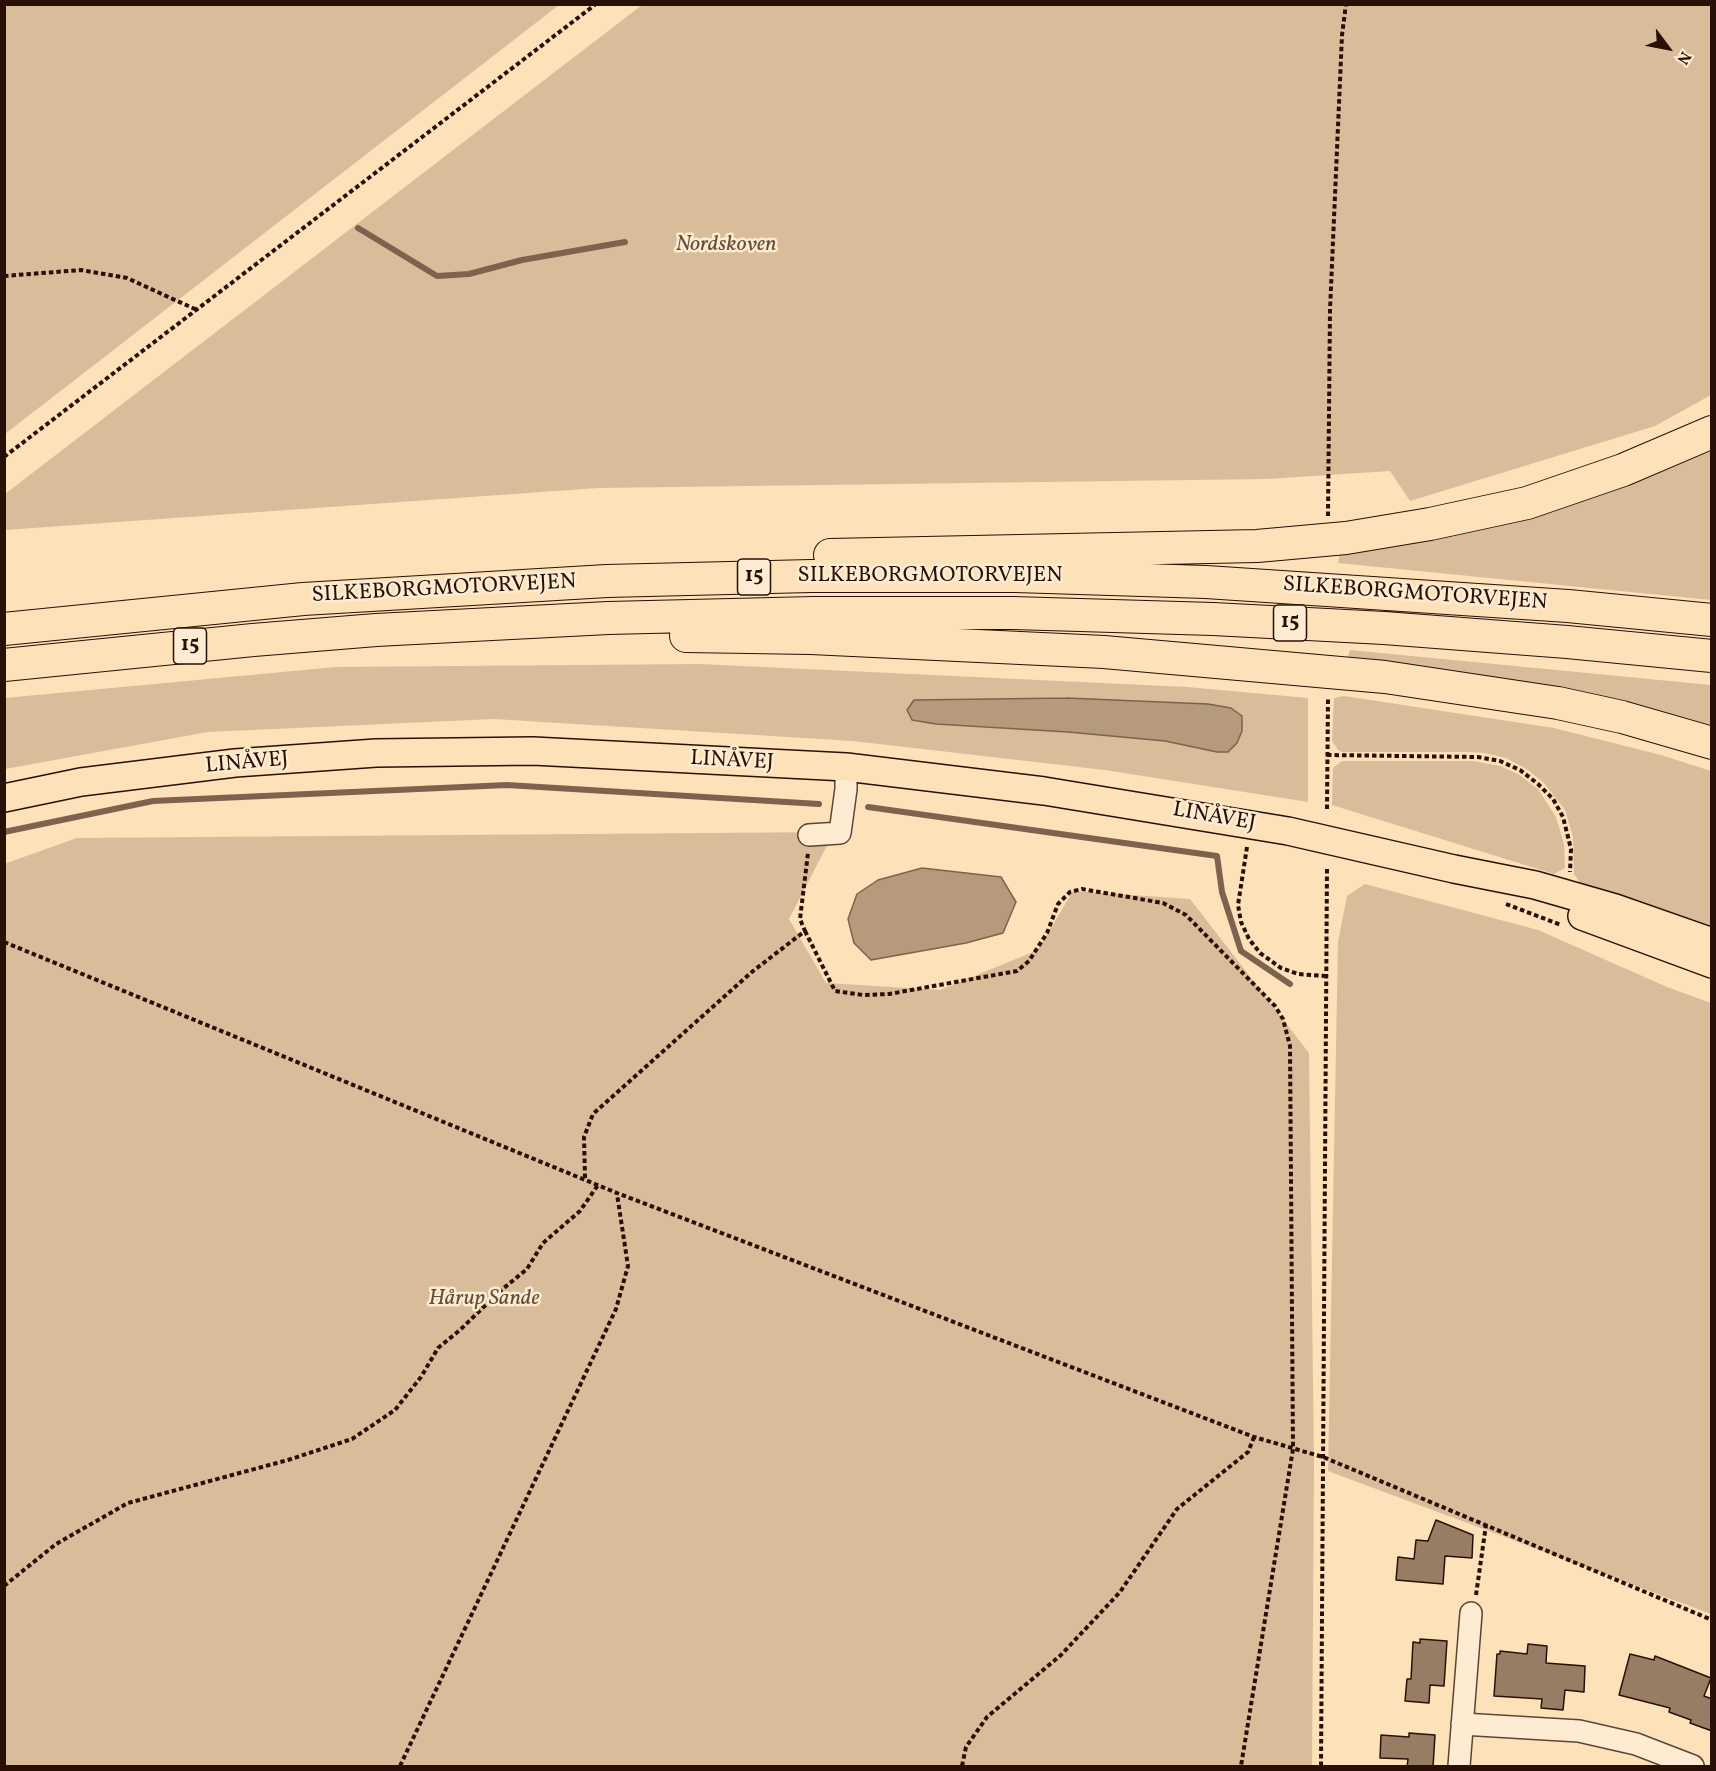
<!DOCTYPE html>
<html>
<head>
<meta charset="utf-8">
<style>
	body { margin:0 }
	#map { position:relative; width:1716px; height:1771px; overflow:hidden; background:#fde1b9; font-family:Vollkorn,serif }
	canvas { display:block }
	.frame { position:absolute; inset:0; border:6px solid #281007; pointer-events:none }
	.north { position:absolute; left:1638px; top:18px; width:60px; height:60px; -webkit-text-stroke:4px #feecd2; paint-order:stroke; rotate:122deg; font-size:16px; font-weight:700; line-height:24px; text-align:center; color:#281007 }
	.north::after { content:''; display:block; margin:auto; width:21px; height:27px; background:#281007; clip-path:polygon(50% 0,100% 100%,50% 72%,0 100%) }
</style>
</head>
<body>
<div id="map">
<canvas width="1716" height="1771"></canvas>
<div class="frame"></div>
<div class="north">N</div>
</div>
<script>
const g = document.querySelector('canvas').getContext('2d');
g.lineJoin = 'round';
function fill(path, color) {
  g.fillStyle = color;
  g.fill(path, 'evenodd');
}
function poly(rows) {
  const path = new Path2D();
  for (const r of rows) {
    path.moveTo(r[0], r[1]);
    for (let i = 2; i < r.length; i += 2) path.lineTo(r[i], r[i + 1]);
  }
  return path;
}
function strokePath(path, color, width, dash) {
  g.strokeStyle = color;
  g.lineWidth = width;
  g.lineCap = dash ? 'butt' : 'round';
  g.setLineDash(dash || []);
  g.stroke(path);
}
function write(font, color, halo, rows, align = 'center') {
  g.font = font + ' Vollkorn,serif';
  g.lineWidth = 5;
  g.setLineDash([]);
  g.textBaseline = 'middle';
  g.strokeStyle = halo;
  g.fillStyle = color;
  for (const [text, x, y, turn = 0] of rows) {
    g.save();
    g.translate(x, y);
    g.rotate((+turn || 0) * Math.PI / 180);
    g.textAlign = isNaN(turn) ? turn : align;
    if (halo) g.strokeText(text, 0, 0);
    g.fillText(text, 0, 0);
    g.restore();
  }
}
fill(poly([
	[5,4,559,4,559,5,5,434],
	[642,5,1711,5,1711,395,1655,426,1410,501,1390,471,1266,479,598,488,5,530,5,494],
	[1711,445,1711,600,1338,563,1341,549,1498,526,1690,456],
	[1350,650,1711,685,1711,725,1623,700,1347,660],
	[700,664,1187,687,1308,698,1308,802,1105,770,853,741,494,719,208,732,5,769,5,698,336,667],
	[1344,696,1554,728,1661,755,1711,771,1711,928,1580,883,1574,874,1573,837,1565,810,1544,783,1528,770,1506,758,1485,753,1470,752,1342,752,1338,750,1332,741,1334,698],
	[1342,761,1473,761,1500,766,1518,774,1538,789,1556,817,1564,844,1565,868,1554,874,1332,805,1333,768],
	[834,832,789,919,826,983,940,990,1038,950,1073,891,1190,899,1309,1053,1314,1465,1312,1766,5,1766,4,864,77,838],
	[1365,884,1538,930,1667,987,1711,1003,1711,1614,1328,1471,1338,942,1347,896]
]), '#d9bd9b');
const water = poly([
	[1067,698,1208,704,1231,708,1242,716,1242,731,1237,743,1228,752,1217,752,1165,741,1068,732,936,724,912,720,907,710,914,700,1067,698],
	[922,868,1001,877,1016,902,1003,933,966,943,871,960,854,943,848,919,857,894,878,880,922,868]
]);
fill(water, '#b59a7c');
strokePath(water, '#7d634d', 1.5);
strokePath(poly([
	[358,228,437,276,469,274,522,260,625,242],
	[868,807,1217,856,1222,892,1241,951,1290,984],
	[4,832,153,801,507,785,819,804]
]), '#7d634d', 6);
const building = poly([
	[1436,1520,1473,1535,1472,1558,1445,1556,1443,1584,1396,1580,1398,1557,1414,1559,1416,1540,1428,1541,1436,1520],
	[1420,1639,1447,1641,1444,1686,1430,1685,1429,1703,1405,1701,1407,1679,1411,1679,1413,1642,1420,1643,1420,1639],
	[1528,1644,1547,1646,1546,1663,1585,1666,1584,1692,1565,1690,1563,1710,1541,1708,1542,1699,1494,1696,1497,1654,1500,1654,1500,1651,1527,1654,1528,1644],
	[1630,1654,1654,1660,1655,1656,1711,1678,1704,1696,1712,1699,1712,1731,1690,1723,1691,1720,1669,1712,1670,1708,1619,1695,1630,1654],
	[1409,1733,1435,1735,1433,1767,1407,1767,1408,1759,1380,1758,1381,1735,1409,1737,1409,1733]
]);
fill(building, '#977d64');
strokePath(building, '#281007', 1.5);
const minor = poly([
	[809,835,840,833,846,789,846,767],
	[1462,1724,1579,1731,1636,1744,1693,1766],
	[1459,1766,1471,1613]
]);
const major = poly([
	[4,798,81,782,235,763,376,753,533,751,846,767,1044,791,1288,831,1454,869,1535,885,1615,908,1712,942],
	[1582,916,1712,964]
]);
const highway = poly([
	[830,555,1257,546,1346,538,1430,524,1527,503,1623,470,1712,432],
	[4,629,303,599,607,581,811,576,1015,576,1206,582,1568,606,1712,620],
	[686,636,811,638,1104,652,1385,677,1558,703,1622,717,1712,743],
	[4,665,253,640,376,630,608,618,814,613,1013,613,1213,619,1384,628,1567,642,1712,656]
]);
strokePath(minor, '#5d4434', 24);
strokePath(major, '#281007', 30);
strokePath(highway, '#281007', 34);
strokePath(poly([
	[4,276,81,270,127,278,197,310],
	[4,457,596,4],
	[1328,516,1330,310,1342,35,1346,4],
	[1327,755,1478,757,1500,761,1520,770,1538,784,1553,799,1563,817,1571,849,1570,872],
	[1327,809,1328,697],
	[1247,847,1238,905,1241,922,1249,939,1260,953,1281,968,1298,974,1325,976],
	[1506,904,1561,925],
	[805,931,835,991,863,995,889,994,1017,971,1029,961,1047,933,1058,904,1070,892,1082,889,1163,903,1186,915,1275,1006,1283,1019,1290,1046,1293,1449,1241,1766],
	[4,942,617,1193,1254,1437,1323,1457,1712,1620],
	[585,1178,584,1137,593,1114,753,971,805,931,800,919,808,853],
	[4,1586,56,1544,128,1503,288,1460,352,1439,395,1410,421,1377,438,1348,460,1330,499,1292,527,1269,543,1243,580,1211,598,1185],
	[1476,1595,1486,1525],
	[400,1766,616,1309,628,1266,617,1194],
	[962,1766,966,1747,987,1717,1061,1655,1120,1592,1177,1509,1248,1452,1254,1437],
	[1321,1766,1327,866]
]), '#281007', 4, [4.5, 3]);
strokePath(minor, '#feecd2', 21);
strokePath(major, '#fde1b9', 27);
strokePath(highway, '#fde1b9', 32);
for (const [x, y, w] of [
	[754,577,33],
	[1290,623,33],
	[190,646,33]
]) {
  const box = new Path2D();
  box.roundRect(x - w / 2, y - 18, w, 36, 4.5);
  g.fillStyle = '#feecd2';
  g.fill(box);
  strokePath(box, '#281007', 1.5);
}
write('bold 21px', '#281007', null, [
	["15",754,577],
	["15",1290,623],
	["15",190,646]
]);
write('italic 22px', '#664d3b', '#feecd2', [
	["Nordskoven",726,246],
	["Hårup Sande",484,1300]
]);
write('22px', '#281007', '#feecd2', [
	["SILKEBORGMOTORVEJEN",930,577],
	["SILKEBORGMOTORVEJEN",444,590,-3],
	["SILKEBORGMOTORVEJEN",1415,595,4],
	["LINÅVEJ",732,762,3],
	["LINÅVEJ",247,764,-5],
	["LINÅVEJ",1214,818,10]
]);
</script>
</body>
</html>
